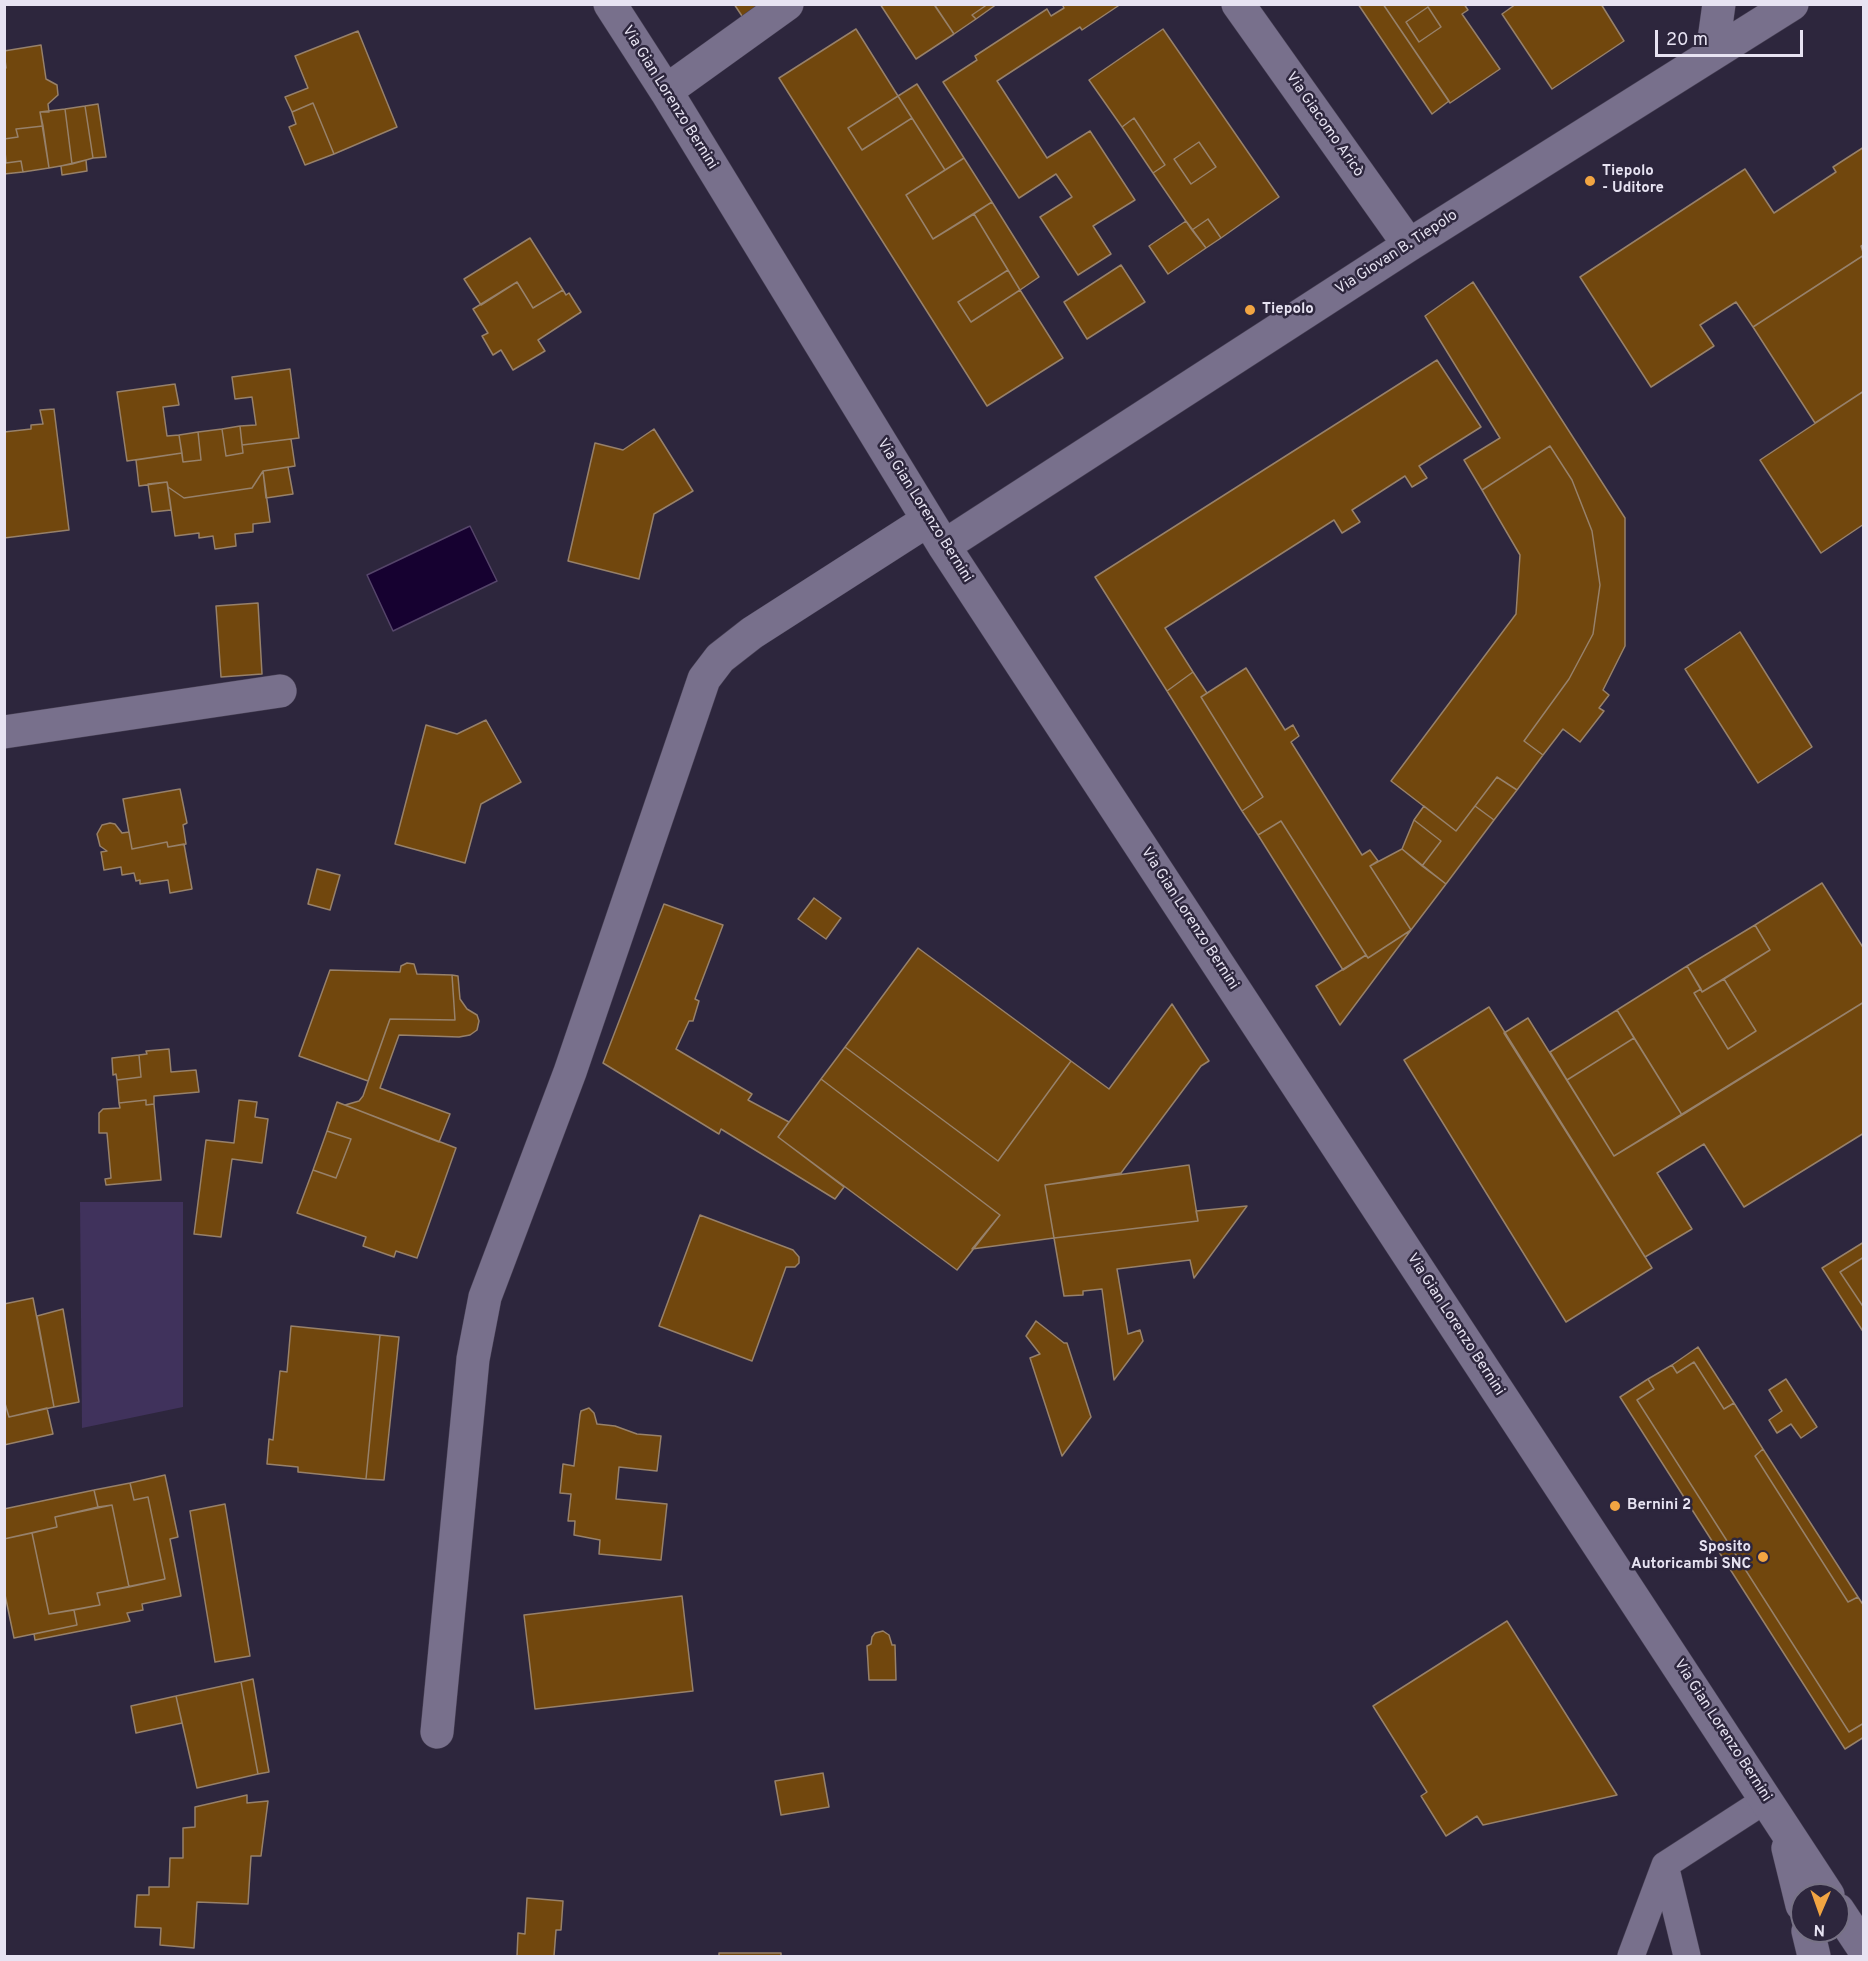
<!DOCTYPE html>
<meta charset="utf-8">
<style>
body{margin:0}
#map{position:relative;width:1868px;height:1961px;overflow:hidden;background:#2d263d;font-family:Overpass,sans-serif}
canvas{display:block}
.frame{position:absolute;inset:0;border:6px solid #e7e3f2;pointer-events:none}
.north{position:absolute;left:1790px;top:1883px;width:60px;height:60px;box-sizing:border-box;background:#2d263d;border:2px solid #777285;border-radius:50%;rotate:182deg;font-size:16px;font-weight:700;line-height:24px;text-align:center;color:#e7e3f2}
.north::after{content:'';display:block;margin:auto;width:21px;height:27px;background:#f2a542;clip-path:polygon(50% 0,100% 100%,50% 72%,0 100%)}
.scale{position:absolute;left:1655px;top:30px;width:148px;height:27px;box-sizing:border-box;border:3px solid #e7e3f2;border-top:0;padding-left:8px;font-size:18px;line-height:21px;white-space:nowrap;color:#e7e3f2;-webkit-text-stroke:4px #2d263d;paint-order:stroke}
</style>
<div id="map">
<canvas width="1868" height="1961"></canvas>
<div class="frame"></div>
<div class="north">N</div>
<div class="scale">20 m</div>
</div>
<script>
const ctx = document.querySelector('canvas').getContext('2d');
ctx.lineJoin = 'round';
function fillPath(path, color) { ctx.fillStyle = color; ctx.fill(path, 'evenodd'); }
const poly = rows => new Path2D(rows.map(r => 'M' + r).join(''));
function strokePath(path, color, width, dash) { ctx.strokeStyle = color; ctx.lineWidth = width; ctx.lineCap = dash ? 'butt' : 'round'; ctx.setLineDash(dash || []); ctx.stroke(path); }
function label(font, color, halo, rows, align = 'center') {
  ctx.font = font + ' Overpass,sans-serif'; ctx.lineWidth = 5; ctx.setLineDash([]); ctx.textBaseline = 'middle'; ctx.strokeStyle = halo; ctx.fillStyle = color; for (const [text, x, y, turn = 0] of rows) {
    ctx.save(); ctx.translate(x, y); ctx.rotate((+turn || 0) * Math.PI / 180); ctx.textAlign = isNaN(turn) ? turn : align; if (halo) ctx.strokeText(text, 0, 0); ctx.fillText(text, 0, 0); ctx.restore();
  }
}
fillPath(poly([
 [80,1202,183,1202,183,1407,82,1428]
]), '#40325c');
const water = poly([
 [470,526,497,581,393,631,367,575,470,526]
]);
fillPath(water, '#160130');
strokePath(water, '#55456a', 1.5);
const building = poly([
 [734,4,765,4,744,19,734,4],
 [880,4,934,4,954,34,916,59,880,4],
 [937,4,950,5,988,4,972,15,976,19,954,34,935,6,937,4],
 [988,4,997,4,976,19,972,15,988,4],
 [1062,4,1121,4,1082,30,1080,27,997,81,1047,158,1090,131,1135,200,1093,226,1111,254,1078,275,1040,217,1072,197,1056,174,1019,198,943,82,977,60,975,56,1047,9,1051,16,1064,8,1062,4],
 [1358,4,1383,4,1449,101,1432,114,1358,4],
 [1383,4,1464,4,1468,10,1462,14,1500,69,1450,103,1383,4],
 [1428,7,1441,27,1419,42,1406,22,1428,7],
 [1516,4,1601,4,1624,41,1552,89,1502,14,1516,4],
 [1428,7,1441,27,1419,42,1406,22,1428,7],
 [856,29,898,96,848,128,862,150,912,118,945,170,906,195,933,239,974,214,1008,270,958,302,971,322,1020,290,1063,358,987,406,779,78,856,29],
 [1163,29,1279,197,1221,238,1208,219,1192,230,1153,173,1165,165,1134,118,1122,127,1089,80,1163,29],
 [1199,142,1216,167,1191,184,1174,159,1199,142],
 [358,31,397,127,334,154,313,103,292,112,285,97,308,88,295,56,358,31],
 [41,45,46,79,57,85,58,95,48,104,49,112,40,112,43,126,16,129,18,137,4,139,4,68,6,68,4,51,41,45],
 [917,84,964,158,945,170,898,96,917,84],
 [898,96,912,118,862,150,848,128,898,96],
 [313,103,334,154,305,165,289,127,296,124,292,112,313,103],
 [98,104,106,157,93,158,85,106,98,104],
 [85,106,93,158,72,164,65,109,85,106],
 [65,109,72,164,49,168,40,112,65,109],
 [1134,118,1165,165,1153,173,1122,127,1134,118],
 [43,126,49,168,23,172,21,161,6,163,4,139,18,137,16,129,43,126],
 [1199,142,1216,167,1191,184,1174,159,1199,142],
 [1864,147,1864,244,1861,246,1864,255,1753,327,1736,302,1700,325,1714,346,1651,387,1580,277,1745,169,1774,213,1836,172,1833,167,1864,147],
 [4,150,6,163,21,161,23,172,4,174,4,150],
 [964,158,992,202,933,239,906,195,964,158],
 [86,160,87,171,62,175,61,166,86,160],
 [992,202,1039,277,1020,290,974,214,992,202],
 [1208,219,1221,238,1206,248,1192,230,1208,219],
 [1186,221,1206,248,1168,274,1149,246,1186,221],
 [530,238,563,290,533,308,517,282,481,305,464,279,530,238],
 [1864,255,1864,391,1815,423,1753,327,1864,255],
 [1121,265,1145,302,1087,339,1064,302,1121,265],
 [1008,270,1020,290,971,322,958,302,1008,270],
 [517,282,533,308,563,290,566,295,569,293,581,312,538,340,545,351,513,370,501,350,493,355,482,336,488,333,473,309,517,282],
 [1473,282,1625,518,1625,646,1603,690,1609,695,1599,708,1604,711,1580,742,1563,729,1543,755,1524,741,1569,679,1593,634,1600,585,1592,531,1572,480,1550,446,1482,490,1464,460,1500,438,1425,316,1473,282],
 [1437,360,1481,427,1419,466,1427,478,1412,487,1405,476,1352,510,1360,522,1342,533,1334,520,1165,628,1193,672,1167,691,1095,577,1437,360],
 [290,369,299,438,242,445,240,426,256,425,252,397,235,399,232,377,290,369],
 [175,384,179,405,163,407,167,436,179,435,182,453,127,461,117,392,175,384],
 [1864,391,1864,524,1821,553,1760,460,1864,391],
 [54,409,69,530,4,538,4,432,31,429,31,425,43,424,40,410,54,409],
 [240,426,243,453,226,456,222,429,240,426],
 [222,429,226,456,243,453,242,445,291,439,295,466,263,471,252,488,184,498,168,487,167,482,139,486,136,460,182,453,183,462,201,460,198,432,222,429],
 [654,429,693,491,654,514,639,579,568,561,595,443,623,450,654,429],
 [198,432,201,460,183,462,179,435,198,432],
 [1550,446,1572,480,1592,531,1600,585,1593,634,1569,679,1524,741,1543,755,1517,790,1497,777,1456,831,1391,781,1516,614,1520,555,1482,490,1550,446],
 [288,467,293,494,266,498,263,471,288,467],
 [263,471,270,522,253,524,253,532,235,534,236,546,215,549,213,536,199,538,199,533,175,536,168,487,184,498,252,488,263,471],
 [167,482,171,510,152,512,148,484,167,482],
 [258,603,262,674,221,677,216,606,258,603],
 [1740,632,1812,747,1758,783,1685,669,1740,632],
 [1246,668,1285,730,1293,725,1299,736,1291,742,1362,855,1370,850,1378,861,1370,866,1411,930,1368,958,1281,821,1258,835,1242,811,1263,797,1201,697,1246,668],
 [1193,672,1207,693,1201,697,1263,797,1242,811,1167,691,1193,672],
 [486,720,521,782,481,804,465,863,395,844,426,725,457,734,486,720],
 [1497,777,1517,790,1494,820,1475,806,1497,777],
 [180,789,187,823,183,825,186,844,168,847,167,842,132,849,123,799,180,789],
 [1424,806,1456,831,1475,806,1494,820,1446,884,1422,866,1441,841,1414,820,1424,806],
 [1414,820,1441,841,1422,866,1402,849,1414,820],
 [1281,821,1366,955,1343,970,1258,835,1281,821],
 [110,823,115,824,122,833,129,832,132,849,167,842,168,847,184,844,192,889,170,893,168,880,140,884,140,880,136,881,134,873,122,875,121,867,104,870,101,852,107,851,100,846,97,834,102,825,110,823],
 [1402,849,1446,884,1411,930,1370,866,1402,849],
 [317,869,340,875,330,910,308,904,317,869],
 [1822,883,1864,949,1864,1002,1682,1115,1617,1010,1687,966,1701,989,1694,993,1728,1049,1756,1031,1724,979,1770,950,1755,925,1822,883],
 [814,898,841,918,826,939,798,919,814,898],
 [664,904,723,925,695,999,699,1001,693,1021,689,1021,676,1049,752,1094,748,1100,789,1122,778,1137,844,1187,835,1199,721,1129,719,1134,603,1063,664,904],
 [1755,925,1770,950,1702,992,1687,966,1755,925],
 [1411,930,1340,1025,1316,986,1366,955,1368,958,1411,930],
 [918,948,1071,1061,998,1161,845,1047,918,948],
 [407,963,414,964,417,974,452,975,455,1020,390,1019,368,1081,299,1056,330,970,400,972,401,966,407,963],
 [452,975,458,976,460,999,467,1009,477,1015,479,1021,477,1030,470,1035,459,1037,399,1035,380,1088,450,1114,439,1142,345,1105,359,1101,363,1096,390,1019,455,1020,452,975],
 [1724,979,1756,1031,1728,1049,1694,993,1701,989,1702,992,1724,979],
 [1864,1002,1864,1133,1744,1207,1704,1144,1657,1173,1692,1229,1645,1257,1504,1033,1528,1018,1614,1156,1864,1002],
 [1172,1004,1209,1061,1201,1066,1121,1173,1045,1185,1054,1238,972,1249,1000,1215,821,1079,845,1047,998,1161,1071,1061,1109,1089,1172,1004],
 [1489,1007,1652,1268,1566,1322,1404,1060,1489,1007],
 [1617,1010,1634,1038,1567,1080,1550,1052,1617,1010],
 [1634,1038,1682,1115,1614,1156,1567,1080,1634,1038],
 [169,1049,171,1072,196,1070,199,1092,154,1096,154,1104,146,1105,146,1100,119,1103,117,1080,141,1077,139,1055,147,1054,146,1051,169,1049],
 [139,1055,141,1077,117,1080,116,1074,113,1075,112,1058,139,1055],
 [821,1079,1000,1215,957,1270,778,1137,821,1079],
 [146,1100,146,1105,154,1104,161,1180,106,1185,105,1179,111,1178,107,1133,99,1133,99,1113,103,1109,120,1108,119,1103,146,1100],
 [239,1100,257,1102,255,1117,268,1119,262,1163,232,1159,221,1237,194,1234,206,1140,234,1143,239,1100],
 [337,1102,456,1148,417,1258,396,1251,394,1257,363,1246,366,1237,297,1213,313,1170,336,1178,351,1139,327,1131,337,1102],
 [327,1131,351,1139,336,1178,313,1170,327,1131],
 [1189,1165,1198,1221,1054,1238,1045,1185,1189,1165],
 [1247,1206,1194,1278,1190,1260,1117,1269,1128,1334,1140,1330,1143,1341,1114,1380,1102,1289,1083,1291,1083,1295,1064,1296,1054,1238,1198,1221,1196,1211,1247,1206],
 [700,1215,793,1250,799,1257,799,1263,795,1267,786,1267,752,1361,659,1326,700,1215],
 [1864,1242,1864,1257,1840,1272,1864,1308,1864,1333,1822,1268,1864,1242],
 [1864,1257,1864,1308,1840,1272,1864,1257],
 [33,1298,54,1407,9,1417,4,1400,4,1304,33,1298],
 [63,1309,79,1402,54,1407,37,1316,63,1309],
 [1036,1321,1064,1343,1067,1343,1091,1417,1062,1456,1030,1358,1040,1354,1026,1336,1036,1321],
 [291,1326,380,1335,366,1479,298,1472,298,1467,267,1464,269,1439,273,1440,280,1371,287,1372,291,1326],
 [380,1335,399,1337,384,1480,366,1479,380,1335],
 [1698,1347,1734,1403,1724,1409,1694,1362,1677,1373,1672,1365,1698,1347],
 [1694,1362,1724,1409,1734,1403,1763,1449,1755,1456,1848,1602,1858,1597,1864,1606,1864,1723,1849,1732,1637,1400,1654,1389,1648,1379,1672,1365,1677,1373,1694,1362],
 [1648,1379,1654,1389,1637,1400,1849,1732,1864,1723,1864,1737,1845,1749,1620,1397,1648,1379],
 [1786,1379,1817,1427,1801,1438,1791,1424,1777,1433,1769,1420,1782,1411,1769,1390,1786,1379],
 [4,1400,9,1417,47,1408,53,1434,4,1445,4,1400],
 [589,1408,594,1413,597,1424,615,1426,637,1434,661,1436,657,1471,619,1467,616,1499,667,1504,661,1560,599,1554,600,1540,574,1535,575,1521,568,1521,571,1494,560,1493,563,1464,574,1466,580,1415,581,1411,589,1408],
 [1763,1449,1858,1597,1848,1602,1755,1456,1763,1449],
 [165,1475,178,1537,170,1539,181,1596,142,1604,143,1610,127,1613,130,1621,126,1622,35,1640,34,1634,77,1625,74,1610,100,1605,97,1593,165,1579,148,1497,134,1500,130,1483,165,1475],
 [130,1483,134,1500,148,1497,165,1579,129,1587,112,1505,98,1507,94,1490,130,1483],
 [94,1490,98,1507,55,1517,57,1527,4,1539,4,1509,94,1490],
 [225,1504,250,1656,215,1662,190,1511,225,1504],
 [112,1505,129,1587,97,1593,100,1605,49,1614,32,1533,57,1527,55,1517,112,1505],
 [32,1533,49,1614,74,1610,77,1625,14,1638,4,1590,4,1539,32,1533],
 [682,1596,693,1691,535,1709,524,1615,682,1596],
 [1507,1621,1617,1795,1483,1825,1477,1816,1446,1836,1421,1796,1427,1792,1373,1706,1507,1621],
 [883,1631,889,1635,892,1645,895,1645,896,1680,869,1680,867,1646,871,1644,872,1637,875,1633,883,1631],
 [253,1679,269,1772,258,1774,241,1682,253,1679],
 [241,1682,258,1774,197,1788,176,1696,241,1682],
 [176,1696,182,1723,136,1733,131,1706,176,1696],
 [823,1773,829,1807,781,1815,775,1781,823,1773],
 [247,1795,247,1803,268,1801,261,1856,251,1856,248,1904,197,1902,194,1948,160,1945,161,1928,135,1927,137,1895,149,1895,149,1887,169,1887,170,1858,183,1858,183,1828,195,1827,195,1807,247,1795],
 [527,1898,563,1901,561,1930,556,1930,554,1956,517,1956,518,1933,525,1934,527,1898],
 [719,1953,781,1953,781,1956,719,1956,719,1953]
]);
fillPath(building, '#71470d');
strokePath(building, '#97816a', 1.5);
const service = poly([
 [1631,1956,1665,1865],
 [1687,1956,1665,1865,1767,1799]
]);
const minor = poly([
 [610,4,666,91,944,546,1828,1895],
 [1238,4,1409,245],
 [1712,54,1719,4],
 [666,91,787,4],
 [944,546,1409,245,1792,4],
 [4,732,280,691],
 [437,1732,473,1359,485,1297,570,1072,704,679,720,658,752,633,928,520],
 [1788,1848,1802,1905],
 [1838,1910,1864,1949],
 [1808,1931,1814,1956]
]);
strokePath(service, '#484155', 28);
strokePath(minor, '#484155', 34);
strokePath(service, '#78708c', 27);
strokePath(minor, '#78708c', 33);
for (const [x, y, r, color] of [
 [1590,181,6,"#f2a542"],
 [1250,310,6,"#f2a542"],
 [1615,1506,6,"#f2a542"],
 [1763,1557,6,"#f2a542"]
]) { const dot = new Path2D(); dot.arc(x, y, r, 0, 2 * Math.PI); ctx.fillStyle = color; ctx.fill(dot); strokePath(dot, '#2d263d', 2); }
label('15px', '#e7e3f2', '#2d263d', [
 ["Via Gian Lorenzo Bernini",669,98,58],
 ["Via Giacomo Aricò",1324,125,55],
 ["Via Giovan B. Tiepolo",1397,253,-33],
 ["Via Gian Lorenzo Bernini",924,511,58],
 ["Via Gian Lorenzo Bernini",1189,919,57],
 ["Via Gian Lorenzo Bernini",1455,1325,57],
 ["Via Gian Lorenzo Bernini",1722,1731,57]
]);
label('bold 15px', '#e7e3f2', '#2d263d', [
 ["Tiepolo",1602,172],
 ["- Uditore",1602,189],
 ["Tiepolo",1262,310],
 ["Bernini 2",1627,1506],
 ["Sposito",1751,1548,"right"],
 ["Autoricambi SNC",1751,1565,"right"]
], 'left');
</script>
